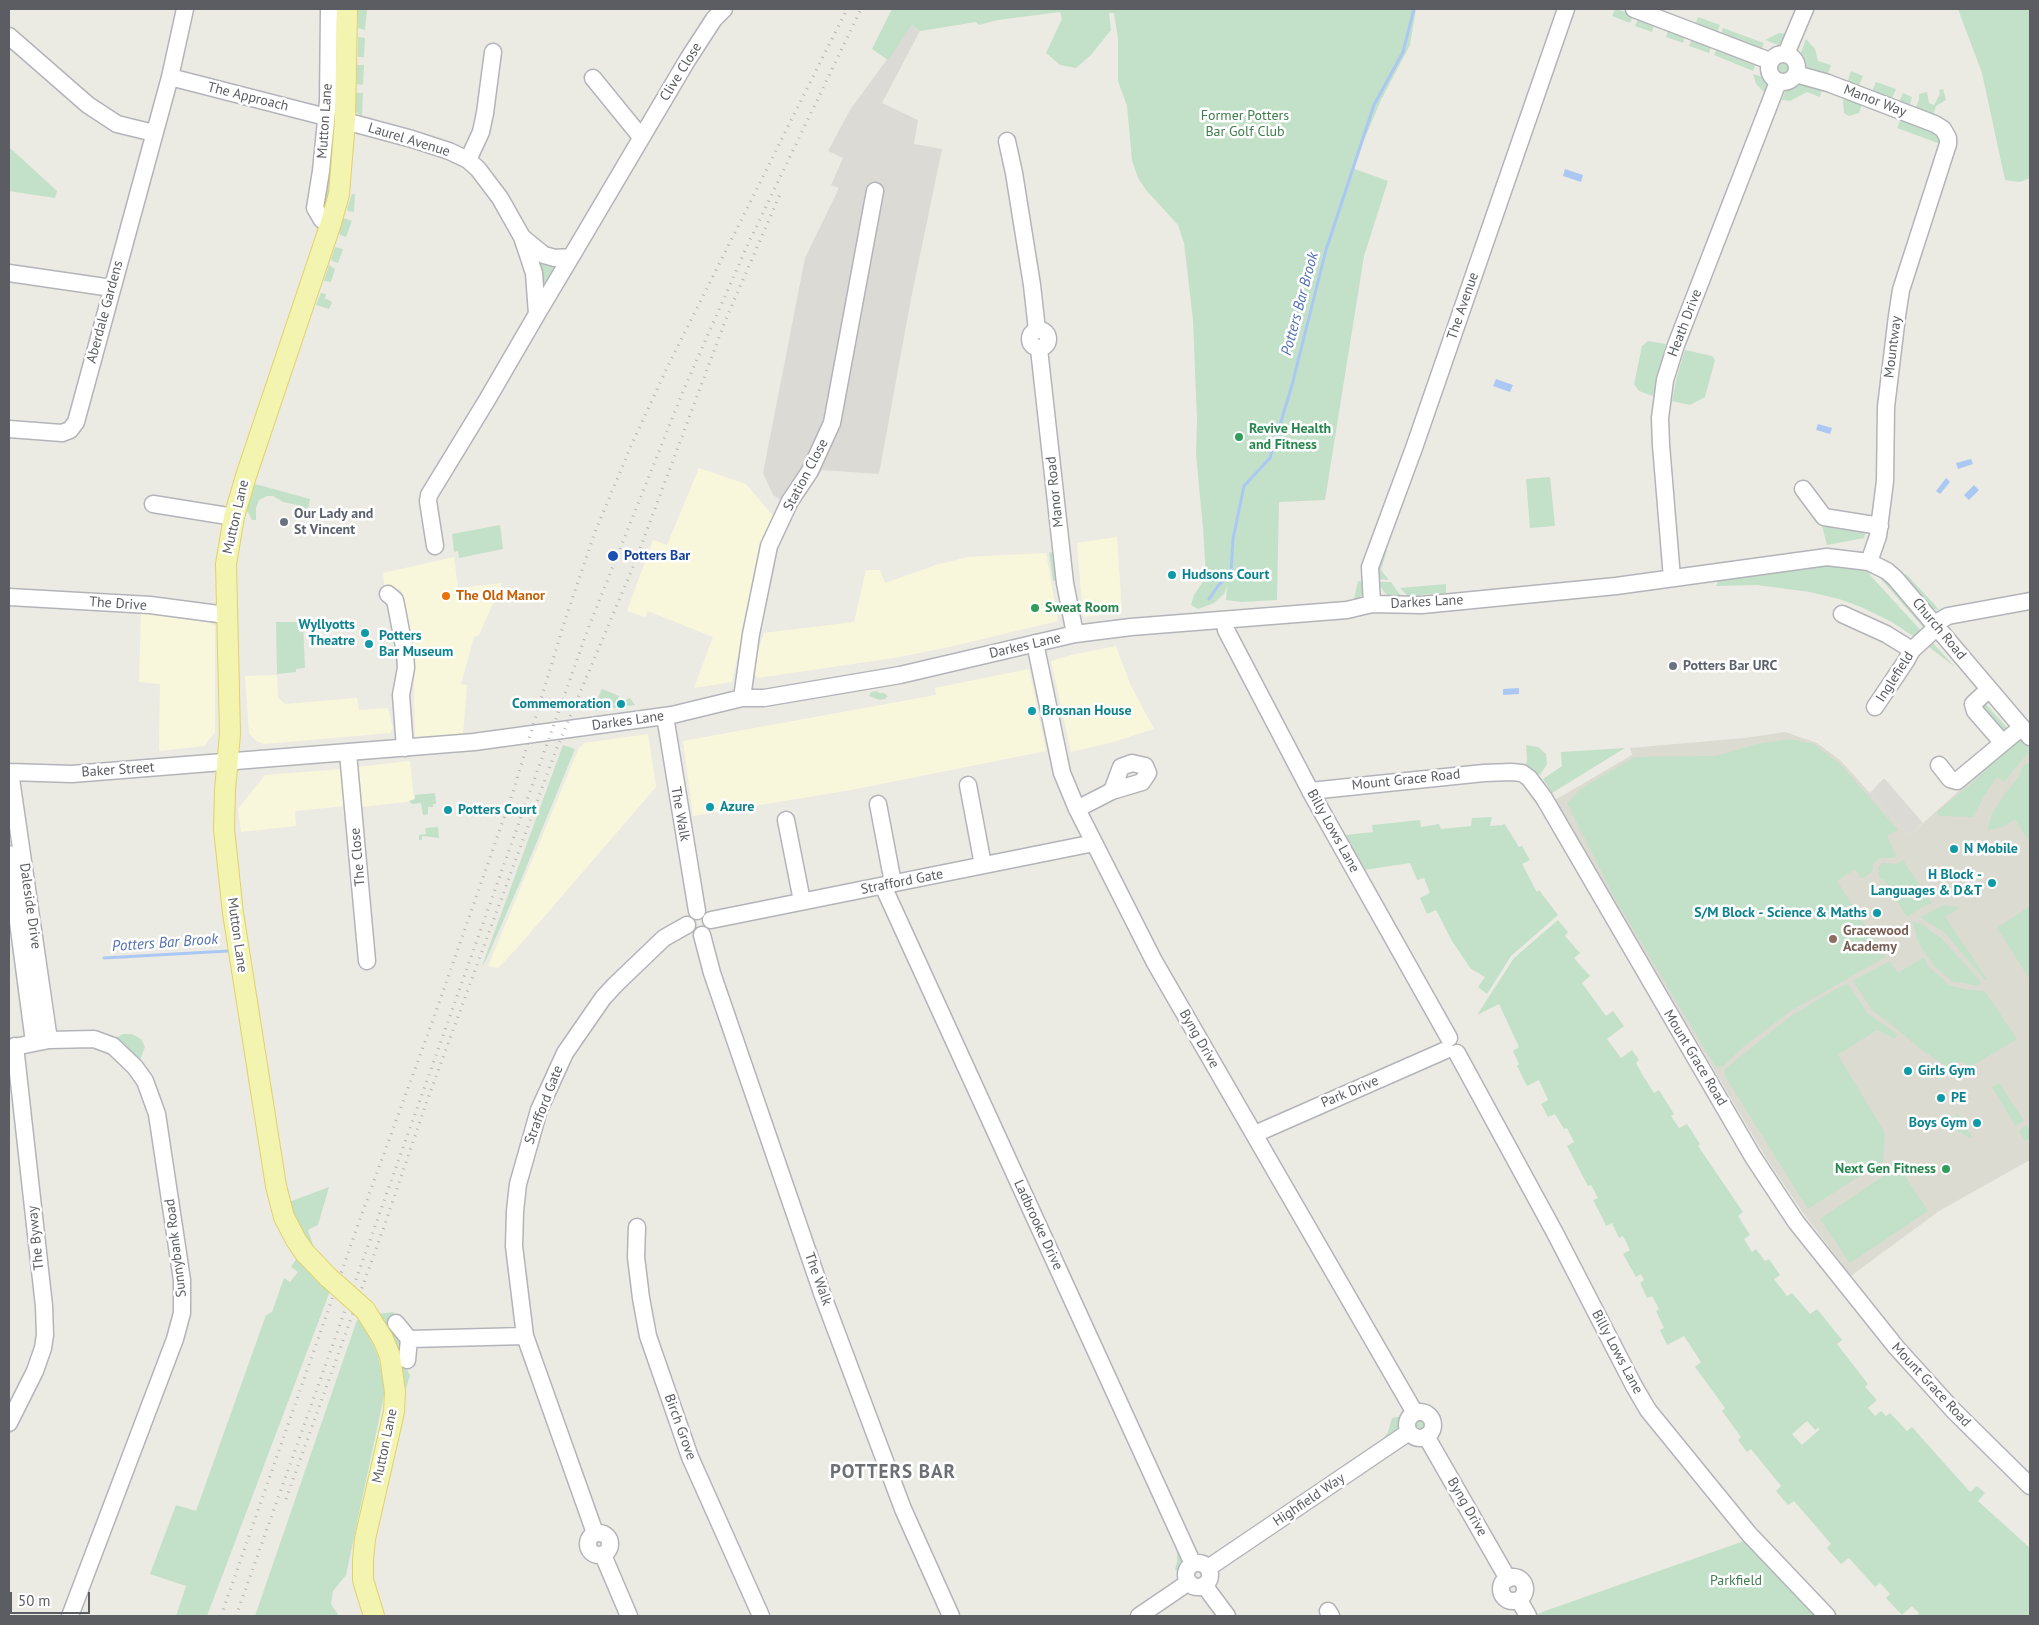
<!DOCTYPE html>
<style>
body{margin:0}
#map{position:relative;width:2039px;height:1625px;overflow:hidden;background:#ecebe3;font-family:"PT Sans",sans-serif}
canvas{display:block}
.frame{position:absolute;inset:0;border:10px solid #5b5d62;pointer-events:none}
.scale{position:absolute;left:10px;top:1592px;width:80px;height:22px;box-sizing:border-box;border:2px solid #5b5d62;border-top:0;padding-left:6px;font-size:15px;line-height:18px;white-space:nowrap;color:#5b5d62;-webkit-text-stroke:4px #fff;paint-order:stroke}
</style>
<div id="map">
<canvas width="2039" height="1625"></canvas>
<div class="frame"></div>
<div class="scale">50 m</div>
</div>
<script>
const ctx = document.querySelector('canvas').getContext('2d');
ctx.lineJoin = 'round';
function fillPath(path, color) { ctx.fillStyle = color; ctx.fill(path, 'evenodd'); }
const poly = rows => new Path2D(rows.map(r => 'M' + r).join(''));
function strokePath(path, color, width, dash) { ctx.strokeStyle = color; ctx.lineWidth = width; ctx.lineCap = dash ? 'butt' : 'round'; ctx.setLineDash(dash || []); ctx.stroke(path); }
function label(font, color, halo, rows, align = 'center') {
  ctx.font = font + ' "PT Sans",sans-serif'; ctx.lineWidth = 5; ctx.setLineDash([]); ctx.textBaseline = 'middle'; ctx.strokeStyle = halo; ctx.fillStyle = color; for (const [text, x, y, turn = 0] of rows) {
    ctx.save(); ctx.translate(x, y); ctx.rotate((+turn || 0) * Math.PI / 180); ctx.textAlign = isNaN(turn) ? turn : align; if (halo) ctx.strokeText(text, 0, 0); ctx.fillText(text, 0, 0); ctx.restore();
  }
}
fillPath(poly([
 [699,468,746,484,773,516,753,583,732,682,694,688,713,637,648,611,645,617,627,611,653,540,667,545],
 [1117,537,1122,613,1083,617,1077,543],
 [1046,553,1058,621,949,647,900,657,758,678,754,674,758,651,764,633,854,622,866,570,880,570,885,583,939,564,968,557],
 [454,557,458,588,502,583,479,635,474,637,461,684,467,685,463,734,415,739,413,644,403,595,400,589,385,589,383,573],
 [141,613,211,623,215,626,215,732,204,746,159,751,160,684,139,682],
 [1116,646,1130,684,1154,729,1113,742,1071,752,1051,661,1071,655],
 [1029,669,1046,751,851,790,693,816,683,741,936,695,935,688],
 [277,675,278,698,285,704,357,698,359,710,388,708,393,728,390,733,264,744,256,741,249,733,245,676],
 [648,734,656,787,518,947,498,968,488,966,579,748,584,743],
 [410,761,414,801,361,807,357,767],
 [343,769,346,806,295,811,296,826,241,832,238,809,265,775]
]), '#f9f7db');
fillPath(poly([
 [912,25,920,31,882,103,918,120,914,144,942,149,911,299,879,474,822,470,796,510,773,495,763,473,805,258,839,188,831,185,843,158,828,151,850,110],
 [1884,778,1923,823,1909,836,1870,793]
]), '#dbdad5');
fillPath(poly([
 [1785,732,1817,743,1840,760,1909,836,2017,738,2030,753,2030,1160,1939,1211,1851,1276,1806,1217,1766,1158,1555,800,1632,755,1630,748,1744,738]
]), '#dcdbd2');
fillPath(poly([
 [358,9,367,10,365,30,358,28],
 [892,9,1416,9,1410,45,1381,100,1352,168,1388,181,1364,256,1325,500,1279,502,1277,600,1241,602,1226,600,1227,586,1224,594,1214,603,1198,609,1191,605,1194,595,1206,577,1203,528,1196,454,1197,421,1193,320,1184,243,1178,225,1146,190,1138,178,1132,160,1127,106,1118,81,1118,38,1114,13,1109,13,1111,30,1091,55,1076,68,1060,65,1046,53,1062,19,1060,12,998,20,979,25,976,22,920,31,912,25,888,60,872,49],
 [1615,9,1632,14,1633,16,1630,23,1612,16],
 [1958,9,2030,9,2030,178,2020,182,2005,180,1982,73],
 [1639,16,1655,22,1652,32,1635,26],
 [1698,17,1720,25,1716,36,1694,28],
 [1669,28,1686,34,1683,43,1666,37],
 [1723,28,1764,43,1760,53,1720,38],
 [1779,33,1788,34,1781,46,1765,40],
 [358,37,365,38,364,57,358,57],
 [1692,37,1711,47,1709,53,1689,46],
 [1806,39,1815,49,1818,61,1831,65,1827,76,1805,69,1800,55],
 [1718,47,1757,61,1753,71,1714,55],
 '1776 67a9 9 0 1 1 18 0a9 9 0 1 1-18 0Z',
 [357,65,364,65,363,85,357,84],
 [1851,71,1863,76,1857,90,1846,86],
 [1753,74,1765,78,1768,82,1765,93,1756,84],
 [1799,80,1823,86,1820,97,1807,92,1790,101,1782,100,1787,86],
 [1876,82,1896,89,1891,101,1871,94],
 [1943,89,1946,100,1936,106,1932,118,1915,110,1919,99,1919,94,1927,92,1929,103,1934,105,1940,94,1939,90],
 [356,93,363,93,362,116,356,112],
 [1903,93,1912,97,1909,108,1898,104],
 [1845,95,1863,101,1859,113,1849,116,1844,113,1843,102],
 [1902,116,1938,130,1943,145,1897,128],
 [330,140,336,141,329,197,325,214,321,212],
 [9,147,57,191,55,198,9,191],
 [352,194,355,194,354,212,348,211,347,209],
 [343,218,352,221,346,237,340,235,339,232],
 [335,247,343,249,338,263,332,261,331,259],
 [532,252,560,261,545,294],
 [329,265,335,269,331,282,324,281],
 [321,293,326,294,325,298,332,302,329,309,316,305],
 [1648,341,1666,344,1653,396,1639,391,1634,384,1642,346],
 [1685,350,1712,356,1715,360,1705,397,1690,405,1672,401,1677,376],
 [1550,477,1555,526,1530,528,1526,479],
 [255,484,310,499,307,515,299,514,297,505,283,502,273,496,267,496,259,500,256,508,256,520,252,520,247,510],
 [1824,523,1867,527,1864,538,1827,545,1822,526],
 [500,525,503,549,459,558,458,551,454,552,452,534],
 [1384,548,1387,550,1381,570,1389,580,1377,579,1378,565],
 [1049,552,1054,553,1058,580,1053,581],
 [1807,563,1868,569,1870,575,1926,636,1919,640,1890,621,1861,607,1839,599,1810,592,1757,585,1716,586,1719,579],
 [1874,571,1894,586,1928,625,1928,633],
 [1906,574,1935,605,1939,610,1930,608,1902,577],
 [1358,581,1363,582,1362,595,1359,599,1353,603],
 [1378,582,1391,582,1403,599,1389,596,1384,592],
 [1446,584,1446,593,1408,596,1400,588],
 [276,622,303,622,305,668,296,669,296,672,277,674],
 [1930,640,1955,667,1925,644],
 [602,689,619,696,617,701,620,702,630,698,635,705,592,711],
 [876,691,880,693,884,693,888,696,885,699,880,700,869,696,871,692],
 [1984,702,2011,732,2001,735,1980,703],
 [2019,734,2030,748,2030,750,2004,782,1997,777,1985,794,1973,817,1940,816,1937,812,1972,783],
 [1789,739,1814,744,1841,765,1898,830,1887,836,1896,856,1894,858,1880,858,1873,863,1873,871,1862,879,1855,869,1837,881,1885,957,1789,1012,1743,1047,1722,1067,1715,1066,1613,895,1567,803,1582,788,1635,757,1716,756,1757,744],
 [563,745,575,749,521,880,486,960,482,966],
 [1526,745,1538,747,1546,754,1547,764,1540,775,1526,765,1527,759],
 [1625,748,1552,793,1543,779,1562,766,1561,752],
 [2030,762,2030,843,2015,819,2003,827,1987,830,1992,814,2004,795,2018,778,2023,766],
 [435,793,436,804,433,804,433,807,428,807,428,814,423,815,421,803,412,804,409,801,415,799,415,795],
 [1492,817,1490,826,1503,825,1504,823,1519,847,1522,846,1530,860,1522,864,1537,892,1539,890,1558,915,1511,956,1487,994,1478,987,1485,977,1471,969,1452,941,1436,910,1427,914,1420,898,1430,893,1424,878,1417,880,1410,863,1364,870,1345,835,1373,832,1372,825,1392,823,1420,820,1421,827,1439,824,1441,829,1471,826,1472,818],
 [438,827,439,838,422,836,422,840,419,840,419,835,426,834,425,828],
 [1903,860,1932,904,1925,905,1907,917,1884,880,1879,878,1878,867,1883,863,1897,864],
 [1944,905,1960,907,1945,917,1987,979,1985,980,1945,933,1920,917],
 [2030,906,2030,978,2029,978,1997,928],
 [1558,920,1568,932,1565,936,1580,953,1574,958,1590,976,1582,983,1606,1016,1613,1011,1624,1026,1607,1039,1621,1058,1632,1050,1639,1060,1636,1063,1642,1074,1654,1093,1659,1090,1674,1114,1671,1116,1679,1128,1687,1124,1700,1144,1698,1146,1743,1212,1738,1216,1750,1235,1744,1239,1752,1252,1756,1249,1765,1261,1769,1259,1780,1275,1774,1279,1787,1296,1792,1293,1810,1314,1817,1309,1842,1340,1837,1344,1868,1384,1865,1387,1877,1400,1868,1408,1875,1416,1881,1411,1886,1416,1890,1413,1907,1431,1912,1427,1970,1492,1977,1486,1985,1493,1978,1501,2030,1548,2030,1616,1917,1616,1919,1613,1912,1606,1902,1615,1886,1598,1890,1594,1880,1583,1875,1587,1849,1558,1841,1564,1827,1548,1831,1544,1794,1501,1788,1505,1776,1491,1781,1486,1751,1449,1747,1452,1738,1440,1741,1437,1722,1411,1725,1408,1695,1367,1701,1362,1684,1336,1667,1345,1660,1330,1664,1328,1656,1311,1659,1309,1652,1296,1647,1298,1640,1283,1644,1280,1641,1274,1636,1277,1623,1254,1630,1250,1623,1236,1619,1238,1612,1223,1606,1226,1600,1213,1593,1200,1598,1198,1591,1185,1588,1186,1567,1146,1574,1142,1567,1128,1564,1129,1555,1114,1548,1117,1541,1104,1548,1100,1539,1080,1527,1086,1517,1066,1519,1064,1513,1051,1519,1047,1499,1004,1477,1015,1514,958],
 [1807,1421,1815,1430,1818,1428,1820,1429,1802,1445,1792,1434],
 [1912,921,1923,925,1942,939,1980,981,1979,986,1952,981,1934,966,1919,944],
 [1924,957,1928,966,1949,985,1969,990,1985,991,2017,1039,1970,1067,1963,1062,1952,1063,1949,1068,1919,1048,1896,1028,1872,1010,1853,981,1890,961,1898,973],
 [1848,984,1868,1014,1897,1034,1895,1039,1877,1030,1838,1055,1885,1133,1883,1161,1808,1209,1725,1076,1725,1069,1791,1016,1836,989],
 [123,1034,132,1034,141,1039,145,1047,140,1060,116,1038],
 [1999,1083,2024,1121,2017,1125,2015,1125,1992,1087],
 [1958,1114,1972,1137,1970,1138,1946,1125,1948,1121],
 [2026,1125,2030,1131,2030,1138,2025,1141,2019,1131],
 [1898,1166,1928,1211,1850,1263,1820,1219],
 [329,1187,318,1225,308,1230,313,1245,323,1260,302,1232,289,1202],
 [298,1256,330,1291,207,1616,176,1616,186,1586,150,1574,176,1505,196,1511,266,1315,272,1312,284,1278,290,1282,298,1272,291,1267],
 [393,1312,397,1317,396,1332,401,1347,402,1359,378,1314],
 [357,1320,362,1321,378,1356,385,1391,346,1575,333,1591,331,1604,339,1616,255,1616],
 [402,1362,410,1375,405,1392,401,1363],
 [1397,1417,1405,1417,1399,1430,1380,1443,1388,1432,1392,1418],
 '1414.5 1424a5.5 5.5 0 1 1 11 0a5.5 5.5 0 1 1-11 0Z',
 [1747,1540,1820,1616,1534,1616,1545,1611],
 [1177,1548,1185,1560,1183,1572,1175,1570,1177,1562]
]), '#c3e0c8');
fillPath(poly([
 [1565,169,1583,175,1581,182,1563,176],
 [1496,379,1513,385,1510,392,1493,386],
 [1818,424,1832,428,1830,434,1816,430],
 [1971,459,1973,464,1958,469,1956,463],
 [1946,478,1950,482,1940,494,1936,491],
 [1974,485,1979,490,1969,500,1964,495],
 [1519,688,1519,694,1503,695,1503,689]
]), '#abc8f4');
strokePath(poly([
 [1209,599,1218,586,1231,572,1233,539,1244,486,1270,458,1292,385,1326,250,1374,105,1403,52,1414,9],
 [104,958,228,951]
]), '#abc8f4', 3);
const minor = poly([
 [329,9,328,101,321,171,315,208,322,220,331,223],
 [1634,9,1770,61],
 [9,36,88,105,117,124,154,133],
 '1769 68a14 14 0 1 1 28 0a14 14 0 1 1-28 0Z',
 [1786,54,1805,9],
 [1796,74,1828,83,1935,124,1943,129,1948,138,1948,144,1901,290,1897,316,1886,407,1885,481,1878,536,1869,562],
 [170,77,326,117],
 [593,78,641,137],
 [345,121,412,139,449,151,468,160,478,169,500,198,522,237,534,273,537,314,487,400,429,495,428,501,435,546],
 [1007,141,1014,173,1032,285,1037,330],
 [468,160,481,132,485,113,493,52],
 [522,237,544,255,555,258,571,257,537,314],
 [571,257,688,59,714,19,724,9],
 [9,273,112,288],
 '1030 339a9 9 0 1 1 18 0a9 9 0 1 1-18 0Z',
 [1039,349,1065,583,1075,634],
 [9,429,62,433,70,430,76,422,170,77,185,9],
 [1803,489,1824,517,1880,526],
 [153,504,234,517],
 [1672,578,1661,445,1660,418,1665,380,1676,345,1778,82],
 [388,594,395,600,397,610,405,652,406,668,401,695,405,748],
 [9,597,150,605,226,615],
 [1372,604,1370,567,1414,448,1566,9],
 [1842,614,1886,634,1912,650],
 [1225,620,1226,630,1313,796,1449,1038],
 [1934,624,1948,616,2030,601],
 [1035,643,1062,773,1077,809,1154,961,1415,1413],
 [1989,689,1973,704,1975,711,2002,742],
 [742,698,751,634,769,546,790,501,810,471,832,423,875,191],
 [1875,707,1906,661,1912,650,1937,627],
 [665,716,697,911],
 [348,753,367,961],
 [1939,765,1950,779,1957,781,2022,727],
 [9,772,72,774,474,742,672,715,742,698,764,698,900,675,1075,634,1131,627,1347,610,1372,604,1422,605,1616,586,1827,557,1869,562,1887,571,1895,578,2030,737],
 [10,772,49,1040],
 [968,785,983,865],
 [1310,791,1484,773,1511,772,1522,773,1529,778,1544,798,1753,1157,1796,1222,1896,1347,1953,1410,2030,1486],
 [878,804,893,883],
 [1077,809,1112,791,1142,782,1148,773,1145,766,1132,763,1121,767,1112,791],
 [786,820,802,901],
 [9,854,34,1042],
 [883,886,1193,1564],
 [711,920,1094,843],
 [702,935,712,973,823,1296,903,1509,951,1616],
 [9,1048,49,1040,94,1039,113,1046,135,1067,145,1081,157,1114,182,1280,182,1313,175,1339,70,1616],
 [1457,1053,1555,1233,1634,1386,1648,1410,1749,1534,1827,1616],
 [1255,1134,1446,1050],
 [637,1227,636,1257,641,1298,648,1336,690,1457,761,1616],
 [396,1323,409,1339,525,1336],
 [407,1360,409,1339],
 '1407 1425a13 13 0 1 1 26 0a13 13 0 1 1-26 0Z',
 [9,1423,35,1371,43,1348,45,1335,44,1306,15,1046],
 [1426,1436,1508,1579],
 '588 1544a11 11 0 1 1 22 0a11 11 0 1 1-22 0Z',
 [595,1533,525,1336,514,1246,515,1211,518,1184,539,1110,565,1053,603,998,615,985,664,938,687,925],
 [603,1555,629,1616],
 '1186 1575a12 12 0 1 1 24 0a12 12 0 1 1-24 0Z',
 [1208,1568,1409,1432],
 '1501 1589a12 12 0 1 1 24 0a12 12 0 1 1-24 0Z',
 [1204,1585,1227,1616],
 [1519,1600,1528,1616],
 [1328,1611,1331,1616],
 [1139,1616,1189,1582]
]);
const major = poly([
 [328,1277,305,1253,296,1240,284,1217,276,1186,233,913,224,829,225,790,230,734,226,564,234,517,246,476,331,223,339,194,345,121,347,9],
 [365,1310,383,1339,390,1356,395,1392,394,1412,365,1539,363,1560,363,1580,374,1616]
]);
strokePath(minor, '#b3b4b9', 19);
strokePath(major, '#dfd269', 22);
strokePath(minor, '#fff', 16);
strokePath(major, '#f3f4b0', 20);
strokePath(poly([
 [286,1499,385,1224,427,1101,556,750,635,562,726,319,781,192],
 [221,1616,360,1219,433,1020,513,792,565,620,595,532,631,446,666,370,847,9],
 [236,1616,588,629,684,389,748,244,861,9]
]), '#b3b4b4', 3, [1, 6]);
const majorBridge = poly([
 [328,1277,365,1310]
]);
strokePath(majorBridge, '#dfd269', 22, []);
strokePath(majorBridge, '#f3f4b0', 20);
for (const [x, y, r, color] of [
 [1239,437,5,"#2e9e5b"],
 [284,522,5,"#6b7280"],
 [613,556,6,"#1a4fb4"],
 [1172,575,5,"#0f9aa8"],
 [446,596,5,"#e8710a"],
 [1035,608,5,"#2e9e5b"],
 [365,633,5,"#0f9aa8"],
 [369,644,5,"#0f9aa8"],
 [1673,666,5,"#6b7280"],
 [621,704,5,"#0f9aa8"],
 [1032,711,5,"#0f9aa8"],
 [710,807,5,"#0f9aa8"],
 [448,810,5,"#0f9aa8"],
 [1954,849,5,"#0f9aa8"],
 [1992,883,5,"#0f9aa8"],
 [1877,913,5,"#0f9aa8"],
 [1833,939,5,"#8d6e63"],
 [1908,1071,5,"#0f9aa8"],
 [1941,1098,5,"#0f9aa8"],
 [1977,1123,5,"#0f9aa8"],
 [1946,1169,5,"#2e9e5b"]
]) { const dot = new Path2D(); dot.arc(x, y, r, 0, 2 * Math.PI); ctx.fillStyle = color; ctx.fill(dot); strokePath(dot, '#fff', 2); }
label('14px', '#5b5d62', '#fff', [
 ["Clive Close",681,72,-58],
 ["The Approach",248,97,14],
 ["Manor Way",1875,101,21],
 ["Mutton Lane",325,121,-86],
 ["Laurel Avenue",409,140,17],
 ["The Avenue",1463,306,-71],
 ["Aberdale Gardens",105,312,-75],
 ["Heath Drive",1685,323,-69],
 ["Mountway",1893,347,-83],
 ["Station Close",806,475,-62],
 ["Manor Road",1055,492,-96],
 ["Mutton Lane",236,517,-77],
 ["Darkes Lane",1427,602,-3],
 ["The Drive",118,604,4],
 ["Church Road",1939,629,50],
 ["Darkes Lane",1025,646,-13],
 ["Inglefield",1895,677,-57],
 ["Darkes Lane",628,721,-8],
 ["Baker Street",118,770,-4],
 ["Mount Grace Road",1406,780,-6],
 ["The Walk",680,814,80],
 ["Billy Lows Lane",1333,831,61],
 ["The Close",358,857,-95],
 ["Strafford Gate",902,882,-11],
 ["Daleside Drive",30,906,82],
 ["Mutton Lane",237,935,82],
 ["Byng Drive",1199,1039,60],
 ["Mount Grace Road",1695,1058,59],
 ["Park Drive",1350,1092,-23],
 ["Strafford Gate",544,1105,-69],
 ["Ladbrooke Drive",1038,1225,65],
 ["The Byway",36,1238,-96],
 ["Sunnybank Road",176,1248,-97],
 ["The Walk",818,1279,70],
 ["Billy Lows Lane",1617,1352,62],
 ["Mount Grace Road",1931,1385,47],
 ["Birch Grove",680,1427,70],
 ["Mutton Lane",385,1446,-78],
 ["Highfield Way",1309,1500,-34],
 ["Byng Drive",1467,1507,60]
]);
label('14px', '#3f7d4d', '#fff', [
 ["Former Potters",1245,116],
 ["Bar Golf Club",1245,132],
 ["Parkfield",1736,1581]
]);
label('bold 14px', '#27864d', '#fff', [
 ["Revive Health",1249,429],
 ["and Fitness",1249,445],
 ["Sweat Room",1045,608],
 ["Next Gen Fitness",1936,1169,"right"]
], 'left');
label('bold 14px', '#5b616d', '#fff', [
 ["Our Lady and",294,514],
 ["St Vincent",294,530],
 ["Potters Bar URC",1683,666]
], 'left');
label('bold 14px', '#164399', '#fff', [
 ["Potters Bar",624,556]
], 'left');
label('bold 14px', '#0d838f', '#fff', [
 ["Hudsons Court",1182,575],
 ["Wyllyotts",355,625,"right"],
 ["Theatre",355,641,"right"],
 ["Potters",379,636],
 ["Bar Museum",379,652],
 ["Commemoration",611,704,"right"],
 ["Brosnan House",1042,711],
 ["Azure",720,807],
 ["Potters Court",458,810],
 ["N Mobile",1964,849],
 ["H Block -",1982,875,"right"],
 ["Languages & D&T",1982,891,"right"],
 ["S/M Block - Science & Maths",1867,913,"right"],
 ["Girls Gym",1918,1071],
 ["PE",1951,1098],
 ["Boys Gym",1967,1123,"right"]
], 'left');
label('bold 14px', '#c56008', '#fff', [
 ["The Old Manor",456,596]
], 'left');
label('bold 14px', '#785e54', '#fff', [
 ["Gracewood",1843,931],
 ["Academy",1843,947]
], 'left');
label('italic 15px', '#5270b3', '#fff', [
 ["Potters Bar Brook",1300,304,-75],
 ["Potters Bar Brook",165,943,-4]
]);
ctx.letterSpacing = '1px';
label('bold 19px', '#6c6f74', '#fff', [
 ["POTTERS BAR",893,1473]
]);
ctx.letterSpacing = '0px';
</script>
